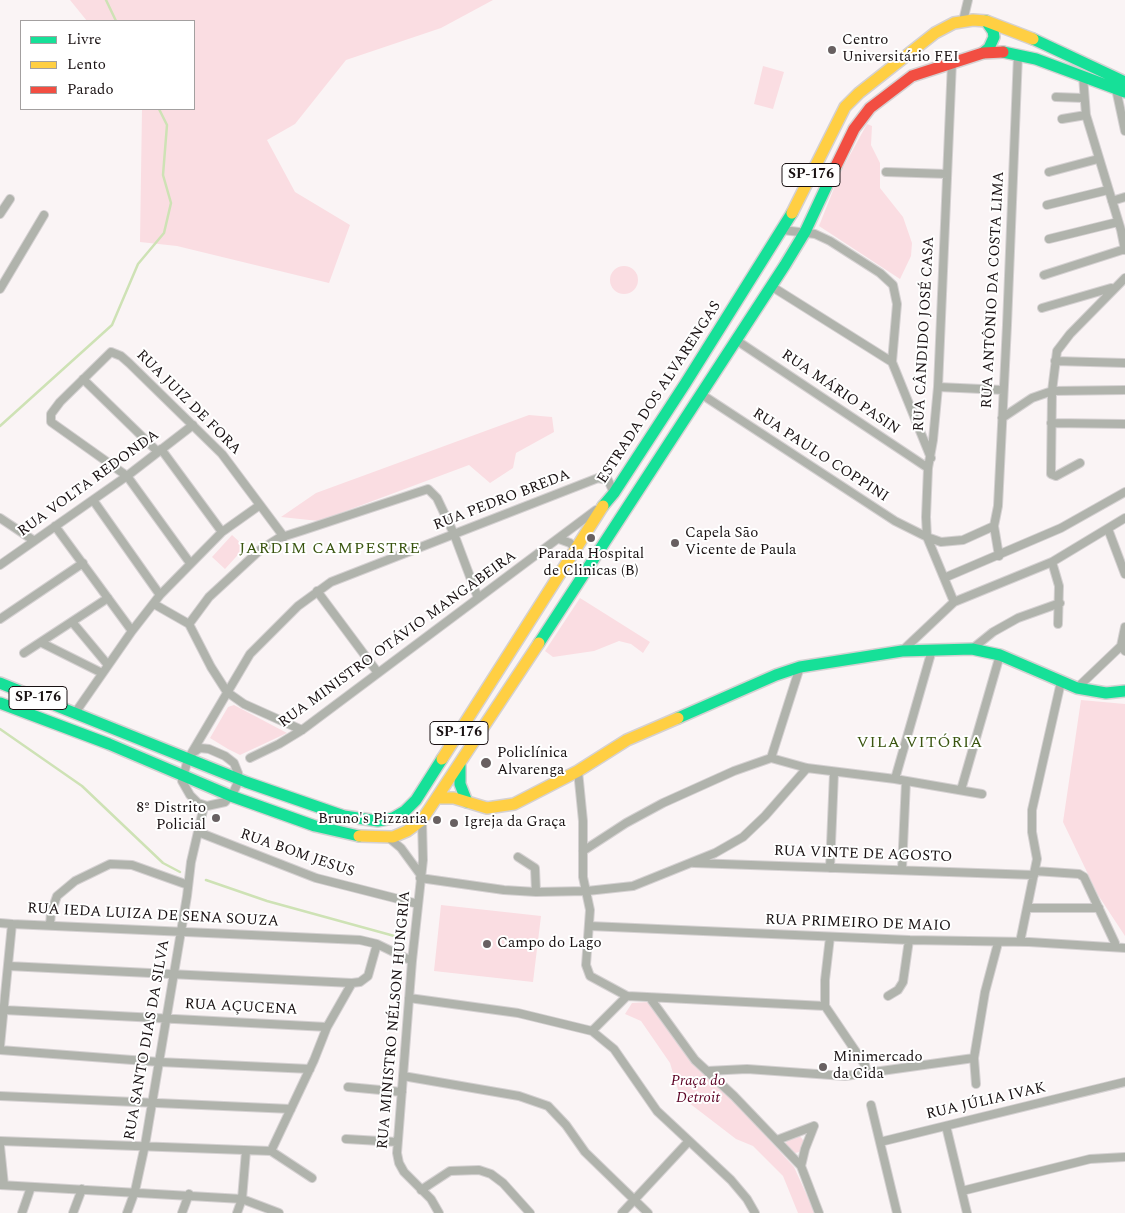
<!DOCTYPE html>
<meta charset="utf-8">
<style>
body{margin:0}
#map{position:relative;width:1125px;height:1213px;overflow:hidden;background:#faf4f5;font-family:Spectral,serif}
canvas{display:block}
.legend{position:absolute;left:20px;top:20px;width:175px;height:90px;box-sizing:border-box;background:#fff;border:1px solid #a3a0a0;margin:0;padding:6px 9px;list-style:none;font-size:15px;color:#191112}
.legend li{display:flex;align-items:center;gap:10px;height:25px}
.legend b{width:25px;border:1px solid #a3a0a0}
</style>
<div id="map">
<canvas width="1125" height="1213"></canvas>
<ul class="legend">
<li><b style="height:6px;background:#16e098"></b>Livre</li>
<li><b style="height:6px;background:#ffcf43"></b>Lento</li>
<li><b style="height:6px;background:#f24e42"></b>Parado</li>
</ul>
</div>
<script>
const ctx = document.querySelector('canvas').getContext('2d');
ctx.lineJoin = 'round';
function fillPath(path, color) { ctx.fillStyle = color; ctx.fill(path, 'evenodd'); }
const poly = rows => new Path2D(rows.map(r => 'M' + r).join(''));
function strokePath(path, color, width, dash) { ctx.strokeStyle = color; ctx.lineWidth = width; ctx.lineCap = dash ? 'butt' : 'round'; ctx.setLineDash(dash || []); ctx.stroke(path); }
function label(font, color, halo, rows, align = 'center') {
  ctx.font = font + ' Spectral,serif'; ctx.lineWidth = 4; ctx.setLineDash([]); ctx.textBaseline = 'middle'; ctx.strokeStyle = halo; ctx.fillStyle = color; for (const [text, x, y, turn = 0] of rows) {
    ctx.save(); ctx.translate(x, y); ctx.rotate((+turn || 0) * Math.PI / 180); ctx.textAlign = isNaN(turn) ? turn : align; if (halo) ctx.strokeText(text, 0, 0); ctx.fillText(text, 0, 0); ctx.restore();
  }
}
fillPath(poly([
 [70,0,493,0,441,28,346,60,295,124,267,140,295,192,350,225,329,283,177,246,140,242,142,109,194,109,194,21,87,21],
 [763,66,784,72,773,109,754,104],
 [867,124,872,126,871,145,880,163,880,188,903,217,912,243,911,256,900,279,819,226,840,173],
 '610 280a14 14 0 1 1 28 0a14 14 0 1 1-28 0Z',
 [529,415,552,417,554,432,516,453,513,468,490,483,469,465,319,521,281,517,316,493],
 [232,535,245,547,225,569,212,557],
 [580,598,650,642,643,653,631,644,619,641,594,651,553,657,545,651],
 [1081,700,1125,704,1125,936,1098,895,1063,822],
 [234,705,287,733,240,755,228,749,210,738,228,707],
 [441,905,541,916,533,982,434,971],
 [648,1002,653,1005,682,1050,695,1065,741,1109,794,1167,815,1213,798,1213,783,1176,753,1146,736,1139,680,1096,670,1063,641,1021,625,1014,632,1003],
 '786 1144a9 9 0 1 1 18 0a9 9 0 1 1-18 0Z'
]), '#fadde2');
strokePath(poly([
 [106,0,116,21],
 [0,426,112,325,138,264,164,233,171,203,163,175,167,125,159,109],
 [0,729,82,786,163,863,180,872],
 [206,880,267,901,398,937]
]), '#cee2b5', 2.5);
const street = poly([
 [963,21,968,0],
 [952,62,938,387,933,440,928,468,926,517,927,537,954,602],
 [1083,76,1086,115,1121,230,1125,250],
 [1116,89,1125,131],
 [1056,97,1083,98],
 [1062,119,1086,115],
 [886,172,947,174],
 [1049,172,1098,159],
 [1112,201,1125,197],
 [1047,205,1108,190],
 [0,214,10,199],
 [783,230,815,234,830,241,880,273,893,285,897,304,892,362,931,458],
 [1049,239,1118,222],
 [1044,275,1125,249],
 [771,286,892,362],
 [0,289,44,215],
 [1042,308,1111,288],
 [736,340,928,468],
 [1055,361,1125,363],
 [83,379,157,451],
 [938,387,1003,390],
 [701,394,895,521,927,537,941,542,963,540,994,526],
 [1002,418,1032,398,1052,391,1125,390],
 [1051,423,1125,424],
 [161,449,222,532],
 [1080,463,1056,476,1051,474,1052,391,1057,351,1070,334,1125,278],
 [93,500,160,595],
 [0,518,33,540],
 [55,526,132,631],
 [1108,529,1125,574],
 [559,539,570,543,577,550],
 [999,556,994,526,998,506,1007,325,1018,55],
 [1052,562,1059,586,1058,624],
 [190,563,127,476,51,422,51,414,60,402,111,352,121,356,129,363,222,454,284,537],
 [0,565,127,476,193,425],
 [944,578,1061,528,1125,492],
 [317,591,378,673],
 [154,604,189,624],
 [0,619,83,563],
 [73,623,108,665],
 [1125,627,1121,646,1125,651],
 [42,643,102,673],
 [972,649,993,632,1018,618,1060,603],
 [902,651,954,602,1052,562,1125,518],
 [24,653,108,598],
 [1077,688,1121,646],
 [75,713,132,631,160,595,222,532,260,505],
 [302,730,244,704,227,692,211,667,189,624,209,597,260,550,279,538,304,530,428,489,437,498,454,534,478,598],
 [191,754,200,748,209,749,225,756,234,763,238,773,239,780,234,791,225,802,207,806,198,803,190,795,182,781,188,759,250,654,298,606,331,582,598,478,608,480,614,493],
 [250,758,279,744,302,730,596,510],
 [771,758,807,768,895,779,982,794],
 [771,758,800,667],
 [578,771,583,821,583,877,590,910,586,965,590,976,627,996,825,1006],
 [895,779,932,650],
 [961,790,1000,655],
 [422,820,423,860,412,961,397,1153,399,1163,404,1172,431,1199,439,1213],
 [198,832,316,878,418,904],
 [389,838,401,848,420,874],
 [583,851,626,823,663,803,734,771,771,758],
 [518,857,535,868,536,892],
 [694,863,1034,875],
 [830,868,834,773],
 [902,869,906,781],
 [1035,871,1079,874,1084,877,1115,943,1115,947],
 [420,878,504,890,536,892,587,891,633,886,715,853,743,837,765,816,807,768],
 [1027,908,1099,908],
 [0,923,12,924],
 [50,925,51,913,57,896,75,881,110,864,132,865,188,885],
 [589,926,909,940,1029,942,1125,948],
 [830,937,825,980,825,1006,865,1065,867,1073],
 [1020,942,1037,859,1032,832,1032,810,1061,682],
 [8,966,352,983],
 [888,996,898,990,903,982,909,940],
 [409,998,518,1013,592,1031,614,1049,657,1111,731,1180,747,1199,755,1213],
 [650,998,695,1060,734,1096,801,1166],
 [4,1010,327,1027],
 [592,1031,627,996],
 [0,1046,12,924,360,940,377,944,412,961],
 [0,1050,159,1062,310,1069],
 [707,1071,747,1069,845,1076,974,1058],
 [403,1076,519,1096,548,1106,566,1125,585,1152,648,1213],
 [976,1084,974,1058,985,992,998,943],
 [348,1087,402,1092],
 [0,1096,291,1109],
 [871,1105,897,1213],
 [814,1126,805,1149,801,1166,819,1213],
 [946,1126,967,1213],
 [346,1139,397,1142],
 [777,1140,814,1126],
 [0,1141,271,1151,312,1178],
 [880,1142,1125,1082],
 [0,1146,4,1185],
 [271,1151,314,1060,327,1027,352,983,360,982,368,976,377,944],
 [0,1185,242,1199,279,1213],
 [421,1190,450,1171,479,1170,491,1174,503,1183,530,1213],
 [962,1191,1090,1159,1125,1157],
 [22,1213,31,1187],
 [73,1213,82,1189],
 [127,1213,135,1191,145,1145,187,896,191,862,204,806],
 [182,1213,189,1194],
 [237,1213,242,1199,246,1151],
 [622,1213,689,1141]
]);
const fast = poly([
 [1033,39,1125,82],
 [1003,52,1036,59,1125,92],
 [983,53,989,48,994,37,993,31,986,21],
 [603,506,614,493,685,384,792,213],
 [539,643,785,265,805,232,836,166],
 [0,683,246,782,344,816,378,821,393,818,405,811,416,800,442,759],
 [0,703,109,744,231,796,315,826,359,836],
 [678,718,776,675,800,667,902,651,972,649,1000,655,1077,688,1106,693,1125,691],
 [460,765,460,784,467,802]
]);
const slow = poly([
 [792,213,845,107,859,93,935,33,954,23,973,20,986,21,1033,39],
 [442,759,603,506],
 [438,798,454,798,487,808,514,804,578,771,627,740,678,718],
 [359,836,393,837,407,831,422,820,539,643]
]);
const jam = poly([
 [836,166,854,129,870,108,912,76,983,53,1003,52]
]);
strokePath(street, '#d5d1d2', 10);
strokePath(fast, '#d5d1d2', 14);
strokePath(slow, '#d5d1d2', 14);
strokePath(jam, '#d5d1d2', 14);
strokePath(street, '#b0b3ac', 8);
strokePath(fast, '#16e098', 11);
strokePath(slow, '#ffcf43', 11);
strokePath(jam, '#f24e42', 11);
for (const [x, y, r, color] of [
 [832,50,5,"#686061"],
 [591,538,5,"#686061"],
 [675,543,5,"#686061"],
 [486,763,6,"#686061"],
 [216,818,5,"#686061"],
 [437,820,5,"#686061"],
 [454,823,5,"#686061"],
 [487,944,5,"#686061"],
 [823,1067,5,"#686061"]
]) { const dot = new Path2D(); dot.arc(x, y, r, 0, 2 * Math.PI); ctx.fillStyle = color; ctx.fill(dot); strokePath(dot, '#fff', 2); }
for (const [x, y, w] of [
 [811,175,58],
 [38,698,58],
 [459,733,58]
]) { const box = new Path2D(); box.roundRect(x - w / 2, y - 11.5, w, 23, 4); ctx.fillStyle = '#fff'; ctx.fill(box); strokePath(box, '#191112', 1); }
label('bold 14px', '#191112', null, [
 ["SP-176",811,175],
 ["SP-176",38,698],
 ["SP-176",459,733]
]);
label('15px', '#191112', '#fff', [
 ["Centro",842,41],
 ["Universitário FEI",842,58],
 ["Capela São",685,534],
 ["Vicente de Paula",685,551],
 ["Parada Hospital",591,555,"center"],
 ["de Clinicas (B)",591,572,"center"],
 ["Policlínica",497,754],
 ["Alvarenga",497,771],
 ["8º Distrito",206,809,"right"],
 ["Policial",206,826,"right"],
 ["Bruno's Pizzaria",427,820,"right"],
 ["Igreja da Graça",464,823],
 ["Campo do Lago",497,944],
 ["Minimercado",833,1058],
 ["da Cida",833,1075]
], 'left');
label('15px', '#191112', '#fff', [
 ["RUA ANTÔNIO DA COSTA LIMA",994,290,-87],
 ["RUA CÂNDIDO JOSÉ CASA",925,334,-87],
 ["ESTRADA DOS ALVARENGAS",660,393,-57],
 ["RUA MÁRIO PASIN",840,393,34],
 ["RUA JUIZ DE FORA",188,403,45],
 ["RUA PAULO COPPINI",820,456,33],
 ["RUA VOLTA REDONDA",89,484,-36],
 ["RUA PEDRO BREDA",502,501,-21],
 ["RUA MINISTRO OTÁVIO MANGABEIRA",398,640,-36],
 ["RUA BOM JESUS",297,854,19],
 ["RUA VINTE DE AGOSTO",863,855,2],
 ["RUA IEDA LUIZA DE SENA SOUZA",153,916,3],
 ["RUA PRIMEIRO DE MAIO",858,924,2],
 ["RUA AÇUCENA",241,1008,3],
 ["RUA MINISTRO NÉLSON HUNGRIA",395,1020,-85],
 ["RUA SANTO DIAS DA SILVA",148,1040,-80],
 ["RUA JÚLIA IVAK",986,1102,-13]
]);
label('italic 15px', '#5b0023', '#fff', [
 ["Praça do",698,1082],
 ["Detroit",698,1099]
]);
ctx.letterSpacing = '1px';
label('16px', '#3a5510', '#fff', [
 ["JARDIM CAMPESTRE",330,550],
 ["VILA VITÓRIA",920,744]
]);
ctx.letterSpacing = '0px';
</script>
